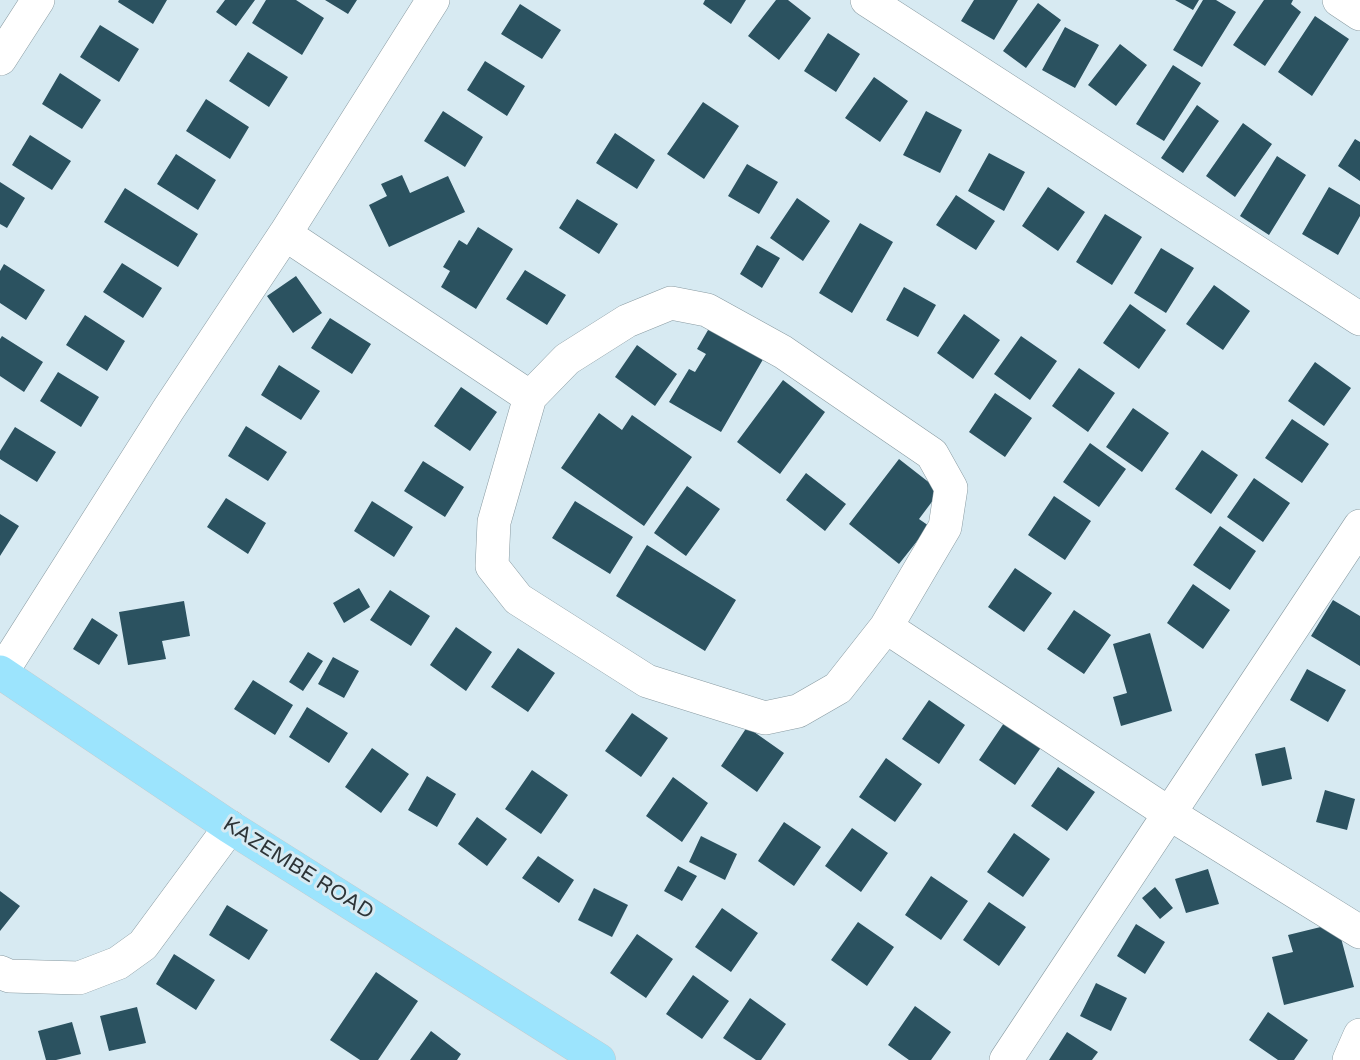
<!DOCTYPE html>
<style>
body{margin:0}
canvas{display:block;background:#d7eaf2}
</style>
<canvas width="1360" height="1060"></canvas>
<script>
const ctx = document.querySelector('canvas').getContext('2d');
ctx.lineJoin = 'round';
function fillPath(path, color) { ctx.fillStyle = color; ctx.fill(path, 'evenodd'); }
const poly = rows => new Path2D(rows.map(r => 'M' + r).join(''));
function strokePath(path, color, width, dash) { ctx.strokeStyle = color; ctx.lineWidth = width; ctx.lineCap = dash ? 'butt' : 'round'; ctx.setLineDash(dash || []); ctx.stroke(path); }
function label(font, color, halo, rows, align = 'center') {
  ctx.font = font + ' "Varela Round",sans-serif'; ctx.lineWidth = 6; ctx.setLineDash([]); ctx.textBaseline = 'middle'; ctx.strokeStyle = halo; ctx.fillStyle = color; for (const [text, x, y, turn = 0] of rows) {
    ctx.save(); ctx.translate(x, y); ctx.rotate((+turn || 0) * Math.PI / 180); ctx.textAlign = isNaN(turn) ? turn : align; if (halo) ctx.strokeText(text, 0, 0); ctx.fillText(text, 0, 0); ctx.restore();
  }
}
fillPath(poly([
 [119,0,167,0,153,24,118,2],
 [225,0,255,0,236,26,216,12],
 [266,0,296,0,324,18,302,55,252,23],
 [325,0,357,0,348,14],
 [705,0,746,0,731,24,703,4],
 [776,0,788,0,811,18,779,60,748,36],
 [974,0,1018,0,994,40,961,21],
 [1175,0,1199,0,1193,10],
 [1203,0,1216,0,1236,12,1202,67,1173,50],
 [1264,0,1293,0,1291,4,1301,12,1265,66,1233,45],
 [1038,3,1061,20,1026,68,1003,51],
 [520,4,561,30,542,59,501,34],
 [1315,16,1349,39,1312,96,1278,72],
 [100,25,139,49,119,82,80,57],
 [1065,27,1099,45,1075,88,1042,70],
 [828,33,860,54,836,92,804,71],
 [1120,44,1147,65,1116,106,1088,85],
 [248,52,288,77,269,107,229,81],
 [485,61,525,86,507,116,467,90],
 [1173,65,1201,83,1164,141,1136,124],
 [60,73,101,100,82,129,42,104],
 [874,77,908,101,880,142,845,118],
 [206,99,249,127,230,159,186,131],
 [703,102,739,126,704,179,667,154],
 [1197,105,1219,121,1183,173,1161,158],
 [443,111,483,137,465,167,424,141],
 [926,111,962,130,940,173,903,155],
 [1243,123,1272,144,1235,197,1206,176],
 [615,133,655,160,637,189,596,163],
 [30,135,71,161,52,190,12,165],
 [1355,139,1360,142,1360,181,1338,166],
 [989,153,1025,172,1004,211,968,191],
 [176,154,216,180,198,210,157,184],
 [1277,156,1306,175,1269,235,1240,216],
 [747,164,778,182,759,214,728,196],
 [402,175,410,193,448,176,465,212,389,247,369,205,387,196,381,184],
 [0,182,25,198,7,228,0,224],
 [1048,187,1085,212,1058,251,1022,226],
 [1329,187,1360,205,1360,216,1338,255,1302,234],
 [125,188,198,234,178,267,104,222],
 [956,195,995,221,976,250,936,225],
 [797,198,830,221,803,261,770,238],
 [577,199,618,224,599,254,559,228],
 [1105,214,1142,237,1112,285,1076,262],
 [860,223,893,242,852,313,819,293],
 [478,227,513,249,476,309,441,287,450,271,443,267,459,240,467,245],
 [757,245,780,258,762,288,740,274],
 [1161,248,1194,268,1166,313,1134,293],
 [122,263,162,288,143,318,103,292],
 [4,264,45,290,26,320,0,303,0,271],
 [525,270,566,295,547,325,506,299],
 [296,276,322,313,293,333,267,296],
 [1214,285,1250,311,1223,350,1186,324],
 [904,287,936,305,918,337,886,320],
 [1130,304,1166,330,1139,369,1103,343],
 [964,314,1000,340,973,379,937,353],
 [85,315,125,341,107,371,66,345],
 [330,318,371,344,352,374,311,348],
 [715,318,769,349,721,432,669,402,689,369,695,372,706,354,697,349],
 [2,336,43,362,24,392,0,376,0,339],
 [1021,336,1057,361,1030,400,994,374],
 [637,345,677,374,655,406,615,377],
 [1315,362,1351,388,1324,426,1288,401],
 [279,365,320,391,301,420,261,395],
 [1079,368,1115,393,1088,432,1052,406],
 [58,372,99,397,81,427,40,401],
 [783,380,825,412,780,474,737,442],
 [461,387,497,412,470,451,434,426],
 [995,393,1032,418,1005,457,969,432],
 [1133,408,1169,433,1142,472,1106,447],
 [599,413,622,430,632,415,692,457,644,526,561,468],
 [1292,419,1329,444,1302,483,1265,458],
 [246,426,287,452,268,481,228,456],
 [15,427,56,452,37,482,0,459,0,451],
 [1090,443,1126,469,1099,507,1063,482],
 [1202,450,1238,475,1211,514,1175,489],
 [899,459,940,491,919,519,929,526,899,564,849,524],
 [423,461,464,487,445,517,404,491],
 [806,473,846,504,825,531,786,500],
 [1254,478,1290,503,1263,542,1227,517],
 [687,486,720,509,686,556,654,533],
 [1054,496,1091,521,1065,560,1028,535],
 [226,498,266,523,248,554,207,527],
 [372,501,413,527,394,557,354,531],
 [575,501,633,537,610,574,552,538],
 [0,514,19,526,0,556],
 [1220,526,1256,551,1230,590,1193,565],
 [647,545,736,600,705,651,616,596],
 [1015,568,1052,593,1024,632,988,607],
 [1193,584,1230,610,1203,649,1167,623],
 [359,588,370,607,344,623,333,603],
 [390,590,430,616,411,646,370,620],
 [1333,600,1360,616,1360,666,1311,636],
 [184,601,190,636,162,641,166,659,128,665,119,612],
 [1074,610,1111,635,1084,674,1047,649],
 [92,618,118,635,99,665,73,649],
 [456,627,492,652,466,691,430,665],
 [1150,633,1172,711,1121,726,1113,697,1127,693,1113,644],
 [518,648,555,673,528,712,491,687],
 [308,652,323,661,303,691,289,682],
 [333,657,359,671,344,698,318,684],
 [1307,669,1346,690,1328,722,1290,700],
 [253,680,293,705,275,735,234,709],
 [929,700,965,725,939,764,902,739],
 [307,707,348,733,329,763,289,737],
 [632,713,668,738,641,777,605,751],
 [1006,720,1042,746,1015,785,979,760],
 [747,727,784,753,757,792,721,766],
 [1285,747,1292,779,1262,786,1255,754],
 [372,748,409,774,381,813,345,787],
 [886,758,922,784,895,822,859,797],
 [1058,767,1095,792,1067,831,1031,806],
 [532,770,568,795,541,834,505,809],
 [427,776,456,794,437,827,408,810],
 [673,777,708,803,682,842,646,816],
 [1325,790,1355,799,1347,830,1316,822],
 [477,817,507,839,487,866,458,844],
 [784,822,821,847,794,886,758,861],
 [852,828,888,853,861,892,825,866],
 [1014,833,1050,859,1023,897,987,872],
 [701,836,737,854,725,880,689,862],
 [538,856,574,880,559,903,522,878],
 [678,866,697,876,682,901,664,891],
 [1208,869,1219,904,1186,913,1175,879],
 [931,876,968,901,941,940,905,915],
 [1155,887,1173,908,1160,919,1142,898],
 [594,888,628,905,612,937,578,920],
 [0,891,20,906,0,931],
 [989,902,1026,927,999,966,963,940],
 [227,905,268,930,249,960,209,935],
 [722,908,758,933,731,972,695,947],
 [858,922,894,947,867,986,831,960],
 [1337,923,1354,987,1284,1005,1272,957,1293,952,1288,935],
 [1136,924,1165,942,1145,974,1117,956],
 [637,934,673,959,646,998,610,973],
 [174,954,215,980,196,1010,156,984],
 [376,972,418,1001,378,1060,360,1060,330,1040],
 [693,975,729,1001,702,1039,666,1014],
 [1096,983,1127,998,1111,1031,1080,1016],
 [750,998,786,1024,761,1060,756,1060,723,1038],
 [915,1006,951,1032,931,1060,909,1060,888,1045],
 [137,1007,146,1043,109,1051,100,1016],
 [1268,1012,1308,1040,1294,1060,1278,1060,1249,1040],
 [72,1022,81,1054,56,1060,46,1060,38,1031],
 [431,1031,461,1054,457,1060,410,1060],
 [1067,1032,1098,1052,1092,1060,1049,1060]
]), '#2b5260');
const minor = poly([
 [867,0,1360,319],
 [1339,0,1360,14],
 [0,59,38,0],
 [285,234,530,397],
 [671,303,707,310,783,352,932,454,951,488,945,527,886,627,838,688,798,711,765,718,647,681,518,599,492,566,494,522,530,397,567,359,627,321,671,303],
 [886,627,1170,814,1360,932],
 [0,675,168,410,285,234,433,0],
 [0,972,9,976,79,978,118,963,143,945,230,827],
 [1006,1060,1360,526],
 [1349,1060,1360,1035]
]);
const major = poly([
 [0,672,230,827,599,1060]
]);
strokePath(minor, '#899ba2', 34);
strokePath(major, '#c8cacb', 34);
strokePath(minor, '#fff', 33);
strokePath(major, '#9ce4fd', 33);
label('21px', '#2d3437', '#d7eaf2', [
 ["KAZEMBE ROAD",298,869,32]
]);
</script>
